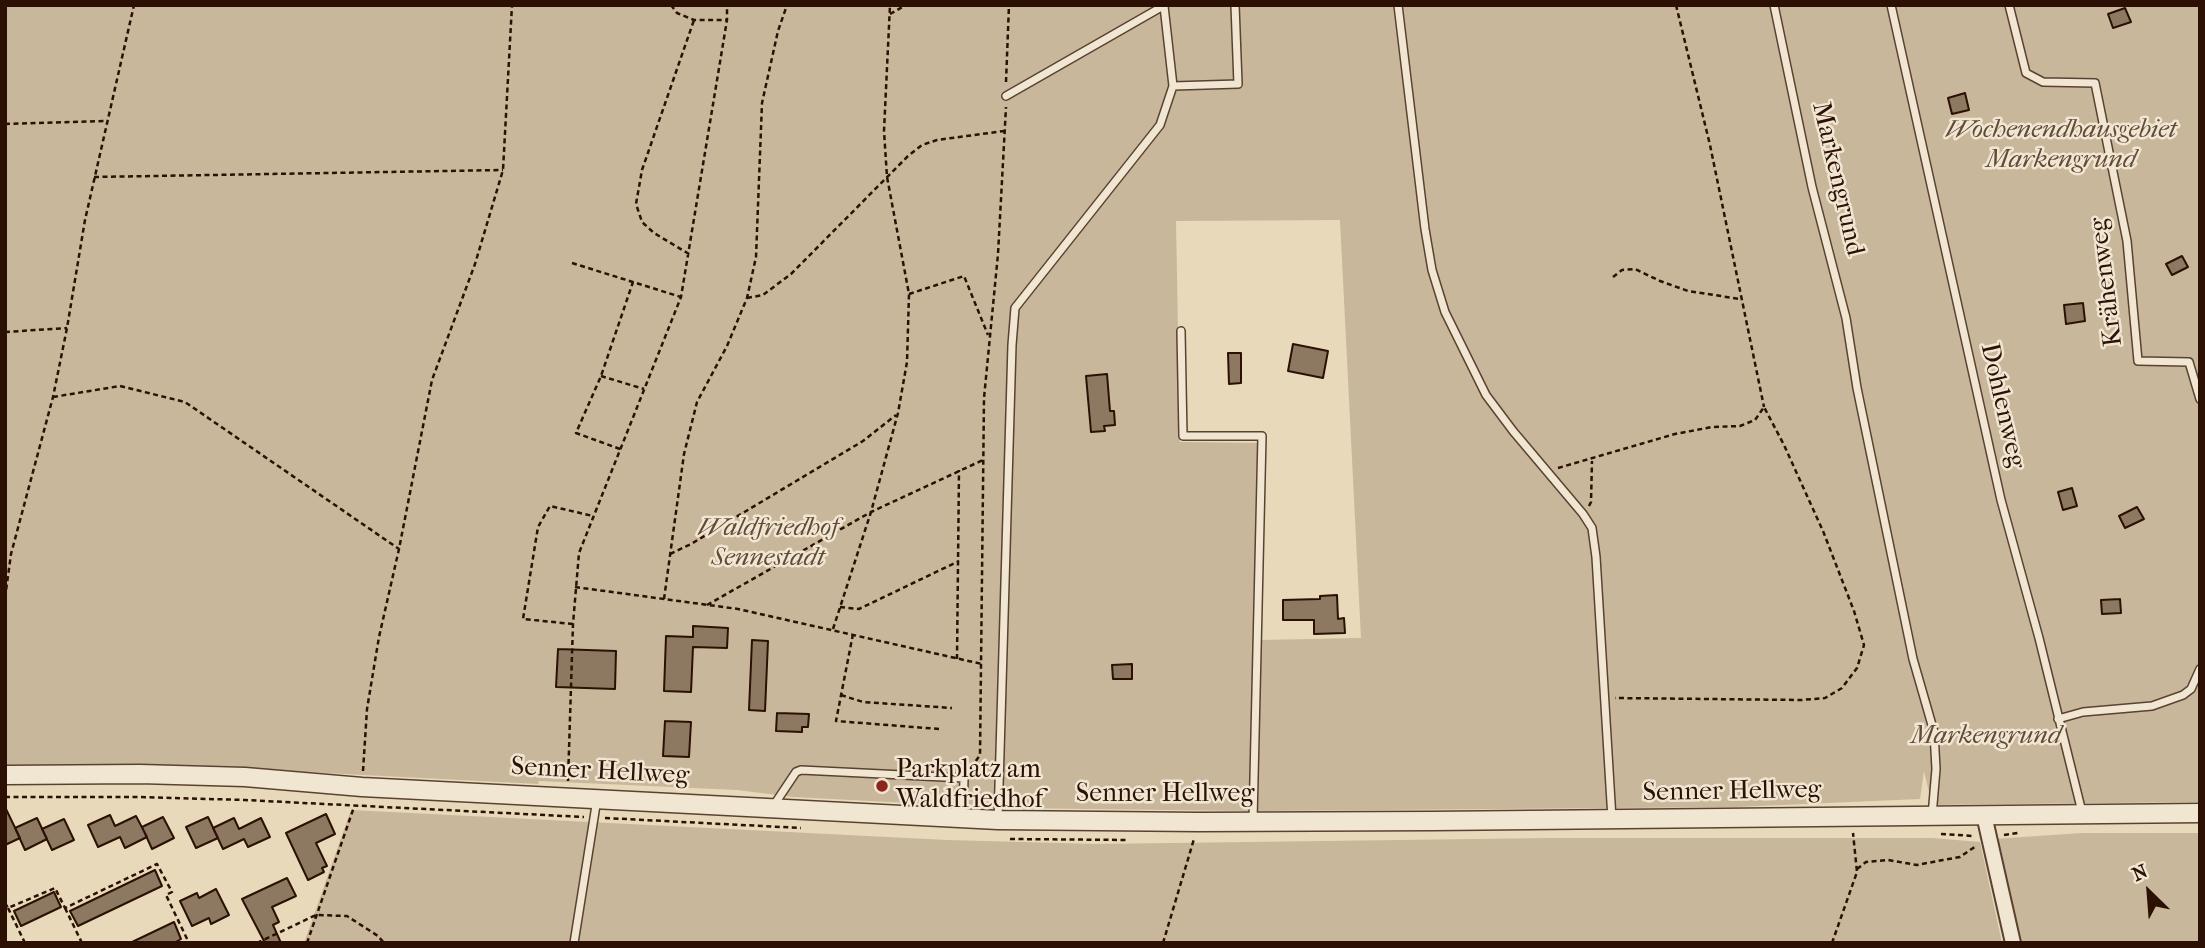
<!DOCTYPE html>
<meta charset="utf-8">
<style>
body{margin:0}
#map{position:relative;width:2205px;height:948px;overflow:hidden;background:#e8d9ba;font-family:"IM FELL French Canon",serif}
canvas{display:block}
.frame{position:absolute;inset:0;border:7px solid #2b1003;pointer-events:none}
.north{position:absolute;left:2114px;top:857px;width:70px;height:70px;-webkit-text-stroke:5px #f0e6d2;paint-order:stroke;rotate:335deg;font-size:19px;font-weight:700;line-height:28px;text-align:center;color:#2b1003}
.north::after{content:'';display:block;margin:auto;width:24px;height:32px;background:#2b1003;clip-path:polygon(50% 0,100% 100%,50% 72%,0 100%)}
</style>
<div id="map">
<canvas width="2205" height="948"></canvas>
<div class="frame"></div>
<div class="north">N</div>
</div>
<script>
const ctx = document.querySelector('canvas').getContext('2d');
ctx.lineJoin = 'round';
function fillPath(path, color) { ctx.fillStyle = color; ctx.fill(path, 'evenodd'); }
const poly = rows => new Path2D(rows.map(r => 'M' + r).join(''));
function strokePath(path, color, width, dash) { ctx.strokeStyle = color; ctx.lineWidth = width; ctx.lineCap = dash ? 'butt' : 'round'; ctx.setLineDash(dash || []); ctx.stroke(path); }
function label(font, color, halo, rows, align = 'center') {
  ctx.font = font + ' "IM FELL French Canon",serif'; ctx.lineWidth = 5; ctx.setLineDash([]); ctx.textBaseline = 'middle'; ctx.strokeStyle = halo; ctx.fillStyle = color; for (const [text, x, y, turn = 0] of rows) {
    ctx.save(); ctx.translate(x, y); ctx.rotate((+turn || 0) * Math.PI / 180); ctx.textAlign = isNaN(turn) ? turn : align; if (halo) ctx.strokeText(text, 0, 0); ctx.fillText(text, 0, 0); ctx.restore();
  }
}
fillPath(poly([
 [5,5,2200,5,2200,802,1932,805,1924,771,1920,799,1735,807,1258,811,1261,640,1361,638,1340,220,1176,221,1180,442,1259,443,1250,811,1005,808,793,797,737,790,539,781,538,784,170,765,5,765],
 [351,810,947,840,1096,844,1551,838,1932,838,1980,842,2002,943,304,943],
 [2082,833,2200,833,2200,943,2017,943,1994,839]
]), '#c8b79b');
const building = poly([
 [2125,8,2131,22,2113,28,2108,14,2125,8],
 [1965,93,1969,110,1952,114,1948,98,1965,93],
 [2182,256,2188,267,2172,275,2166,264,2182,256],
 [2083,303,2085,321,2066,324,2064,305,2083,303],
 [1293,344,1328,351,1323,378,1288,371,1293,344],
 [1228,353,1241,353,1241,383,1229,384,1228,353],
 [1107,374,1110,411,1114,411,1115,425,1104,426,1105,431,1091,432,1086,376,1107,374],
 [2072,488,2077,506,2063,510,2058,492,2072,488],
 [2137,507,2144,519,2125,528,2119,516,2137,507],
 [1337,595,1338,619,1344,618,1345,633,1314,634,1314,620,1283,620,1283,600,1320,599,1320,596,1337,595],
 [2120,599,2121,613,2102,614,2101,600,2120,599],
 [693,626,728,628,727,648,693,647,691,692,664,691,666,636,693,637,693,626],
 [752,640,768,641,765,711,749,710,752,640],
 [558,649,616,651,615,689,556,687,558,649],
 [1132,664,1132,679,1113,679,1112,665,1132,664],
 [777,713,809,714,808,727,802,727,802,732,776,731,777,713],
 [665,721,691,722,689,757,663,756,665,721],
 [5,807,20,838,5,845,5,807],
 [326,814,335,834,316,843,327,866,322,868,324,872,308,880,286,833,326,814],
 [110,815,115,826,136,816,147,837,125,848,120,837,98,847,88,825,110,815],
 [163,817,174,838,152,849,142,827,163,817],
 [208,817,218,838,196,848,186,827,208,817],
 [37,818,47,839,25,850,15,828,37,818],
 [234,818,239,829,261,818,270,837,248,847,244,839,223,849,213,828,234,818],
 [64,819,74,840,52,850,42,829,64,819],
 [155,870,162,886,78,926,70,911,155,870],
 [287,878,296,896,272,907,279,922,273,925,281,943,265,943,242,899,287,878],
 [216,889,229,915,211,924,209,918,192,926,180,901,197,893,199,898,216,889],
 [54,892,61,907,21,926,14,911,54,892],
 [174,922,181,939,174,943,130,943,174,922]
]);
fillPath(building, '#8d7962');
strokePath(building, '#2b1003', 2);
const service = poly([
 [1398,5,1425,229,1432,270,1445,312,1486,395,1513,431,1583,514,1592,528,1596,557,1612,819],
 [1774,5,1812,187,1846,318,1857,388,1913,659,1934,732,1936,769,1932,816],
 [1891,5,2001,500,2039,638,2082,812],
 [2009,5,2026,73,2043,82,2095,83,2127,241,2138,361,2189,362,2200,399],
 [1164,6,1173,86,1238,84,1235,5],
 [1006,96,1165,5],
 [1181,331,1183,436,1262,436,1253,821],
 [2058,719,2083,712,2152,706,2183,695,2191,689,2200,669],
 [774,805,796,772,801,770,964,778,963,818],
 [998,820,1012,345,1015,308,1160,125,1173,86],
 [574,943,597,799]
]);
const minor = poly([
 [1984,815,2013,943]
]);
const tertiary = poly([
 [5,775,140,774,245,777,362,787,998,820,1199,822,1434,821,2200,813]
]);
strokePath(service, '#5a4231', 10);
strokePath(minor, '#5a4231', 18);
strokePath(tertiary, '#5a4231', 21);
strokePath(poly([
 [671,5,677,13,694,20,727,20],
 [1676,5,1710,145,1764,407],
 [890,14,906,5],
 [1006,82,1009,5],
 [5,124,106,121],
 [94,177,503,170],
 [689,254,654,233,642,222,636,204,642,170,694,20],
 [572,263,681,297],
 [1613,277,1622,270,1635,269,1660,281,1688,291,1740,299],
 [909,294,964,276,988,335],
 [747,298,763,295,791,274,908,156,922,145,937,140,1004,131],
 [5,332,67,328],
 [601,376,644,389],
 [53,397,120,386,185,402,399,549],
 [620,449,576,433,601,376,633,282],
 [1558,468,1675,434,1712,427,1740,426,1755,420,1764,407,1784,445,1823,531,1854,611,1864,645,1857,668,1842,688,1825,698,1801,700,1615,698],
 [1589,506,1591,502,1592,461],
 [670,554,691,544,863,441,896,415],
 [575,587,738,609,982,664],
 [5,598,11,554,53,397,67,328,85,220,134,5],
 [664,599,684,454,697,402,727,346,747,298,756,257,762,103,778,31,787,5],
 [707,605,871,512,983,460],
 [840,607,859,609,959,561],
 [573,624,523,619,538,527,550,506,593,516],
 [833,629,871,512,898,413,907,362,909,294,887,177,884,131,890,5],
 [853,634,836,721,939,729],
 [957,659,959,470],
 [841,695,863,702,952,708],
 [971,768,980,755,984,398,998,254,1006,107],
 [363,771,367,709,379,637,399,549,432,380,475,264,503,170,512,5],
 [568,781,573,624,579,553,681,297,727,20,727,5],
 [5,797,137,797,245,800,584,817],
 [605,818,801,828],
 [1941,834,1973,836],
 [2004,835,2018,833],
 [1010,839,1129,840],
 [1857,869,1866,862,1888,860,1917,865,1943,860,1960,857,1976,846],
 [5,903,8,908,55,888,65,908,157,864,172,892,166,895,189,943],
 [8,908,25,943],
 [65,908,82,943],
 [257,943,316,915,347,916,378,936,384,943],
 [307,943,354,807],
 [1163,943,1194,839],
 [1832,943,1857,872,1853,833]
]), '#2b1003', 2.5, [5, 3.5]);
strokePath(service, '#f0e6d2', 7);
strokePath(minor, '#f0e6d2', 14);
strokePath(tertiary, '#f0e6d2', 18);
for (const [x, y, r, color] of [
 [882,786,7,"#8f2418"]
]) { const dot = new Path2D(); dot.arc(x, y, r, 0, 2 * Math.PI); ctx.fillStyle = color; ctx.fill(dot); strokePath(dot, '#f0e6d2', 2.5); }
label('italic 26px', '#624a38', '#f0e6d2', [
 ["Wochenendhausgebiet",2061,131],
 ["Markengrund",2061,161],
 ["Waldfriedhof",768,529],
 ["Sennestadt",768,559],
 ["Markengrund",1986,737]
]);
label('26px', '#2b1003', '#f0e6d2', [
 ["Markengrund",1837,179,77],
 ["Krähenweg",2107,282,-97],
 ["Dohlenweg",2002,406,77],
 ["Senner Hellweg",600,772,3],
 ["Senner Hellweg",1732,792,-1],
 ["Senner Hellweg",1165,795]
]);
label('26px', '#2b1003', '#f0e6d2', [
 ["Parkplatz am",896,771],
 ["Waldfriedhof",896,801]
], 'left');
</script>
